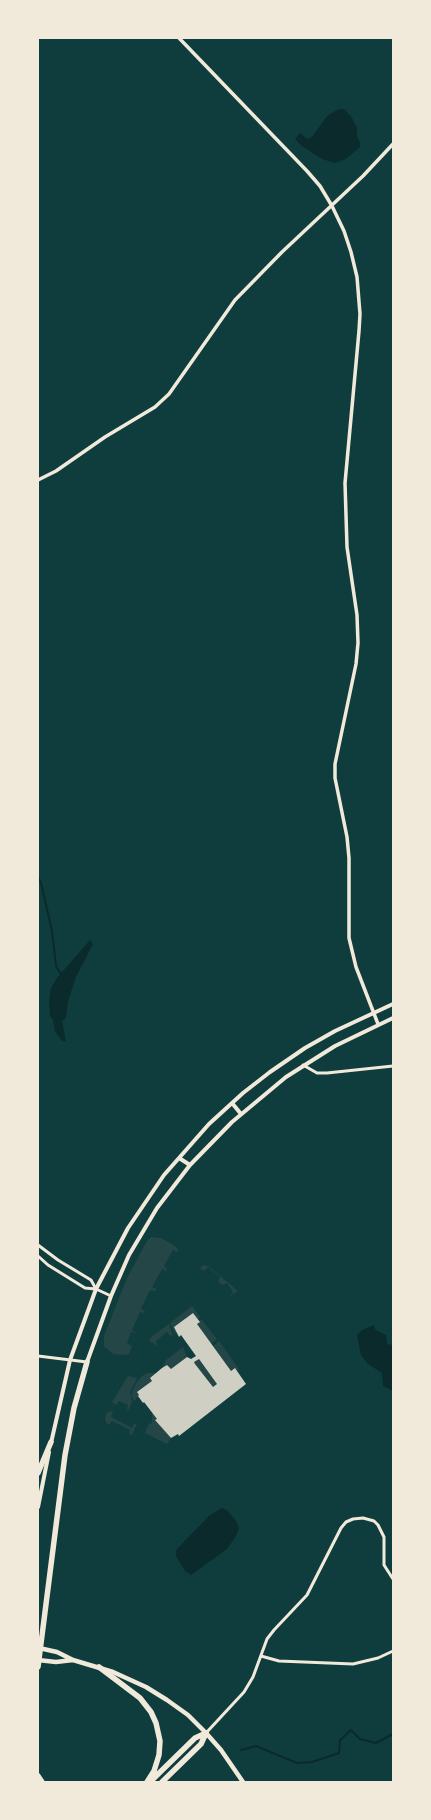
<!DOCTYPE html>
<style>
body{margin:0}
#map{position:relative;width:431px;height:1820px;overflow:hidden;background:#0f3d3e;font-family:"Fira Sans",sans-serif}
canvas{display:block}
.frame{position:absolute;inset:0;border:39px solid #f1e9da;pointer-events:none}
</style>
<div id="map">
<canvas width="431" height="1820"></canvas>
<div class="frame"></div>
</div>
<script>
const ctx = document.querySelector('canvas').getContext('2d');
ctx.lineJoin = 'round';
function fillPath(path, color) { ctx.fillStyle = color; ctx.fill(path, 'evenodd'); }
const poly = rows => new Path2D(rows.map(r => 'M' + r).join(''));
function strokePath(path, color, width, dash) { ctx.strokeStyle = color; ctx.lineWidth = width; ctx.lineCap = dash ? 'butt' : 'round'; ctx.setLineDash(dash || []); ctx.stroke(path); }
fillPath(poly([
 [151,1237,161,1238,175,1246,179,1251,176,1252,173,1250,164,1266,167,1269,166,1271,162,1269,152,1287,156,1289,156,1291,150,1290,141,1309,146,1312,144,1313,140,1312,132,1330,137,1333,131,1332,127,1343,132,1346,129,1354,125,1355,113,1354,104,1346,104,1336,127,1278,147,1241],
 [203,1265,208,1266,238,1291,230,1296,233,1292,227,1283,222,1285,218,1281,220,1277,208,1267,204,1271,200,1268],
 [192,1306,200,1317,198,1319,193,1313,174,1327,178,1333,175,1334,170,1323],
 [201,1319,217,1339,211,1344,197,1324],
 [169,1324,173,1335,170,1336,167,1332,156,1341,158,1346,149,1341,151,1337],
 [219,1341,239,1369,236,1371,234,1368,231,1371,213,1346],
 [183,1347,187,1357,171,1369,167,1365,162,1368,166,1360],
 [199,1359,217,1384,213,1387,195,1364,194,1362],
 [147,1373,155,1373,150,1378,152,1381,134,1401,131,1395,136,1383,142,1376],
 [128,1376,137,1378,130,1392,132,1402,128,1411,127,1409,128,1405,119,1401,116,1405,112,1402],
 [110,1411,113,1412,111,1417,132,1428,134,1424,137,1424,132,1435,129,1434,130,1430,112,1421,109,1425,107,1424,105,1420,106,1414],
 [152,1412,157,1419,155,1420,171,1438,167,1444,145,1433,149,1424,152,1423]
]), '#244646');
fillPath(poly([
 [339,109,344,109,352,118,357,128,357,136,360,143,360,147,346,159,335,163,322,159,302,146,295,139,300,133,307,139,312,137,327,116],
 [90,940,93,944,76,977,68,1001,66,1018,62,1021,66,1042,61,1040,55,1031,53,1020,50,1016,49,1000,51,988,57,978],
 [374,1325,375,1329,378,1331,386,1335,387,1344,393,1345,393,1391,383,1386,382,1373,368,1364,361,1355,357,1335,362,1330],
 [222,1508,227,1510,236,1521,239,1528,236,1536,227,1549,191,1575,185,1571,180,1563,176,1556,176,1550,210,1515]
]), '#0a2a2b');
strokePath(poly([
 [38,877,41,883,52,931,56,966,61,974],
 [241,1750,256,1746,297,1763,312,1762,339,1753,340,1740,351,1730,360,1739,376,1743,393,1734]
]), '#0a2a2b', 2);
fillPath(poly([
 [193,1313,200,1322,197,1324,231,1371,235,1368,246,1384,179,1436,178,1434,171,1438,155,1420,157,1419,144,1402,143,1403,138,1396,139,1395,137,1392,152,1381,150,1378,162,1368,167,1365,171,1369,187,1357,191,1359,196,1356,181,1335,179,1337,174,1327],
 [199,1359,217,1384,213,1387,195,1364,194,1362]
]), '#cfcfc3');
strokePath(poly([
 [303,1065,317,1073,327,1073,393,1066],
 [38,1245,58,1260,91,1280,96,1289],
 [38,1256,48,1265,85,1288,96,1289,111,1296],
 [38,1356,87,1362],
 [261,1656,279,1661,353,1664,378,1658,393,1651],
 [206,1733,244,1692,253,1677,267,1639,274,1630,307,1595,341,1528,346,1522,353,1519,363,1518,374,1521,378,1525,384,1537,384,1565,393,1579]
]), '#f1e9da', 3);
strokePath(poly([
 [179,38,307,171,320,186,332,206,344,231,351,252,357,277,360,314,359,331,345,483,347,547,357,615,358,643,356,664,335,764,335,778,347,837,349,858,349,938,356,967,378,1024],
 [38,480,56,471,105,437,155,407,169,394,235,300,282,252,363,176,393,144]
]), '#f1e9da', 3.5);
strokePath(poly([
 [232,1103,241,1114],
 [179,1158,190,1165],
 [87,1362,111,1296,129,1255,157,1208,190,1165,232,1122,286,1077,335,1046,393,1018],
 [51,1443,70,1360,96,1289,128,1228,164,1175,209,1124,243,1093,270,1072,305,1048,335,1031,393,1004],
 [38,1507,49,1452]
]), '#f1e9da', 4);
strokePath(poly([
 [39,1648,57,1652,73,1660,113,1672,146,1687,167,1700,188,1715,206,1733,221,1750,243,1782],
 [38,1660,56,1662,73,1660]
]), '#f1e9da', 4.5);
strokePath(poly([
 [38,1473,51,1442],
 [38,1667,65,1455,74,1408,87,1362],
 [99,1667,140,1698,151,1712,156,1723,160,1741,159,1755,154,1771,147,1782],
 [38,1776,42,1782],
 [151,1781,195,1738,206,1733],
 [162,1782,201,1744,206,1733]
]), '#f1e9da', 5.5);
</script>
